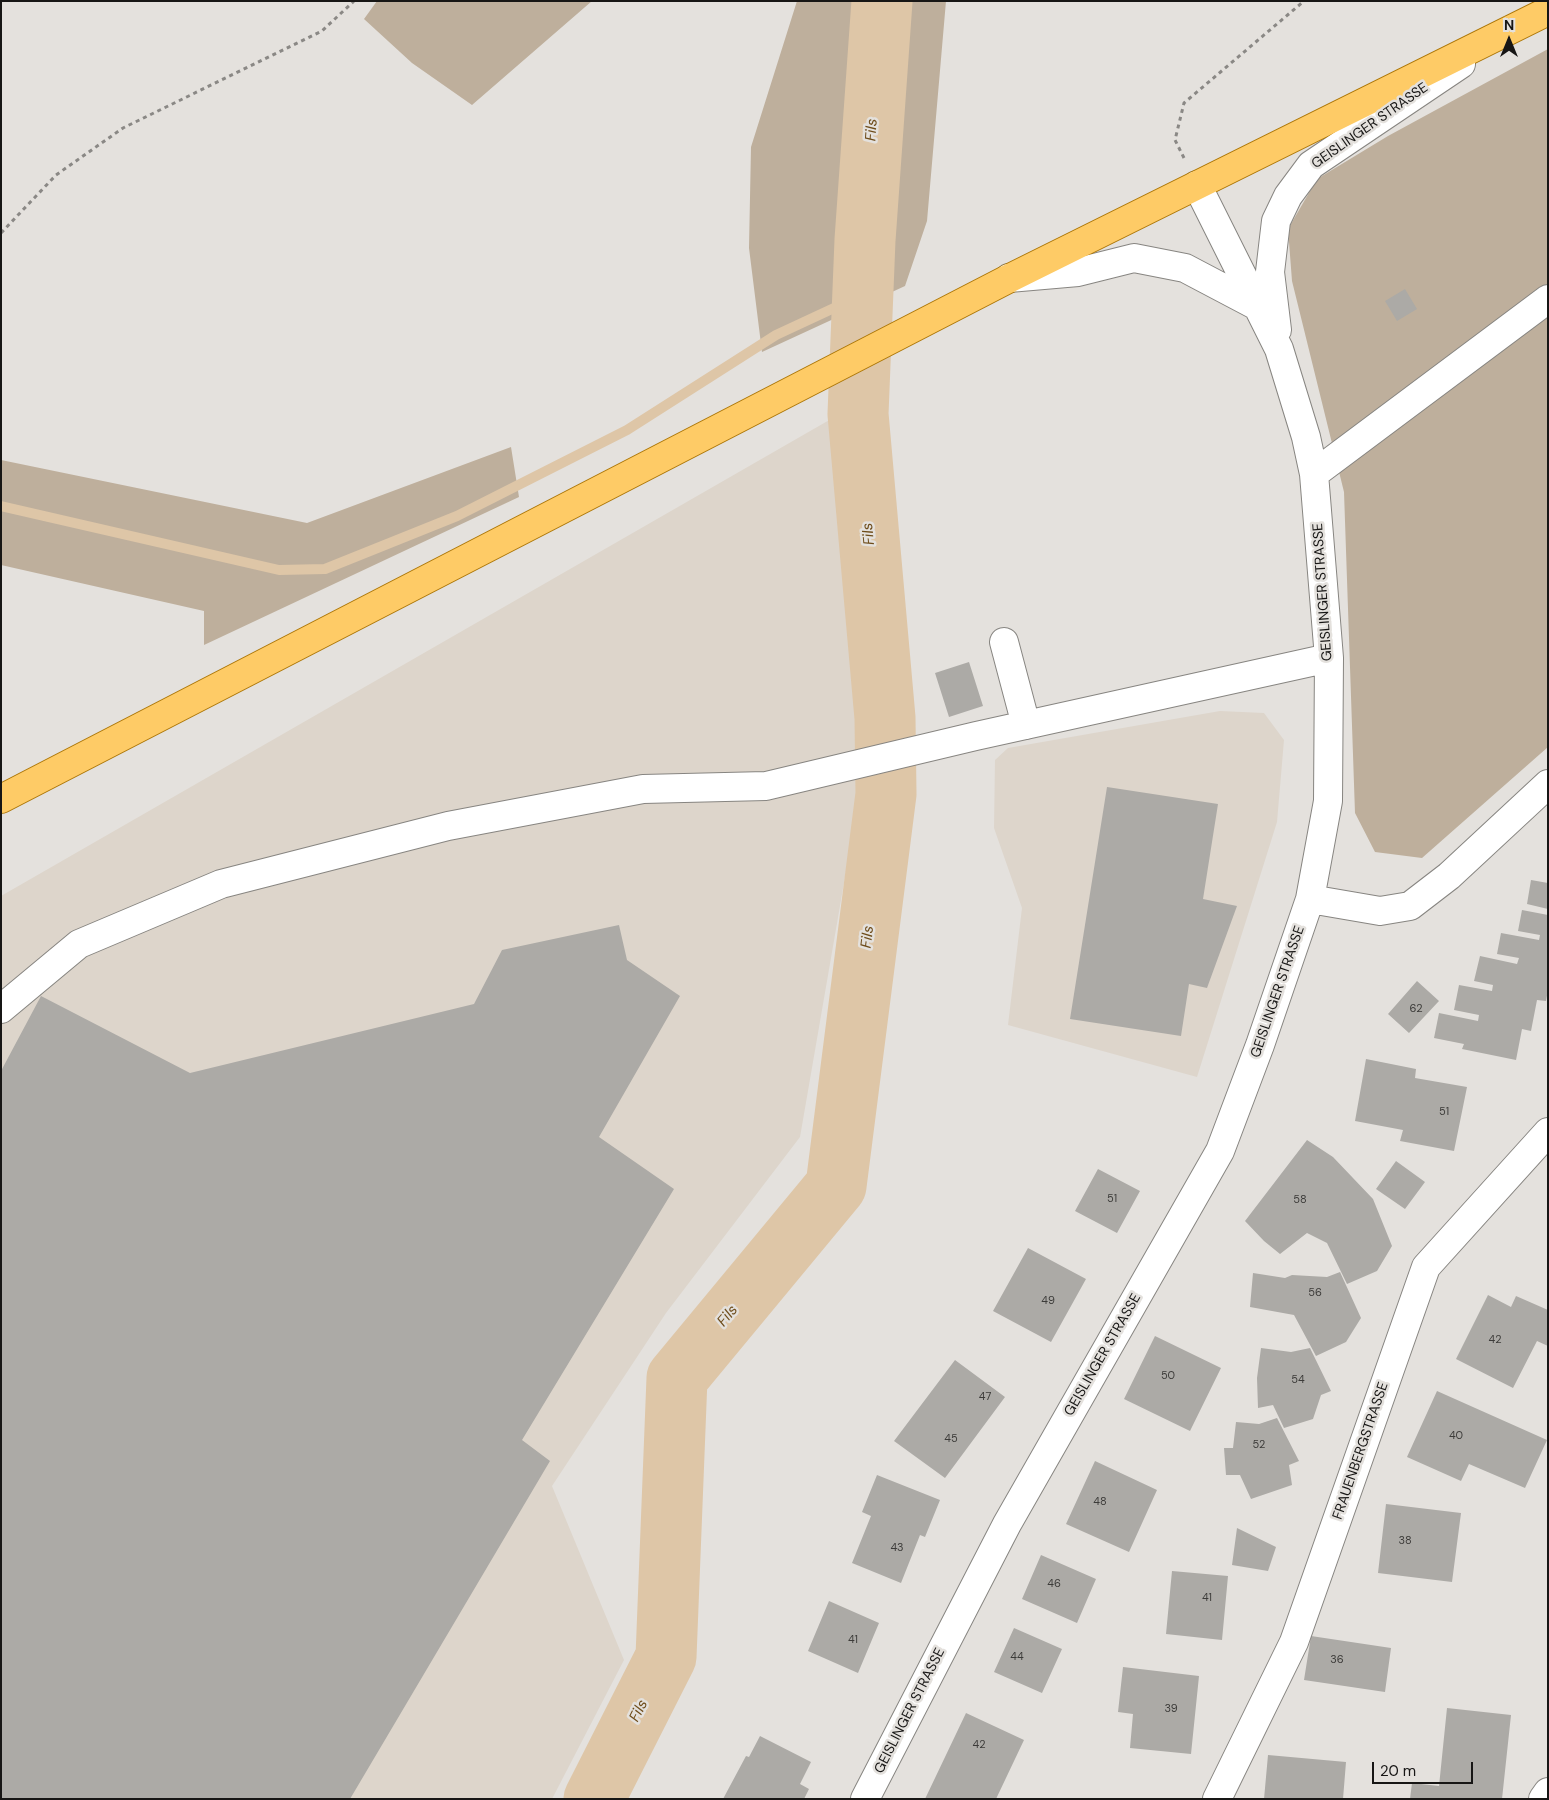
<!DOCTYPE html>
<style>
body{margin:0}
#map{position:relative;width:1549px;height:1800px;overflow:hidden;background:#e4e1dd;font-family:"DM Sans",sans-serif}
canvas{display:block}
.frame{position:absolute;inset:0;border:2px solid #171615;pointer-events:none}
.north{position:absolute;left:1484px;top:15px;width:50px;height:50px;-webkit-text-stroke:4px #e4e1dd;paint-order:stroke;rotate:0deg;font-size:14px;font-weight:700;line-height:20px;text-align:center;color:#171615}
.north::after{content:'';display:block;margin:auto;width:18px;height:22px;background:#171615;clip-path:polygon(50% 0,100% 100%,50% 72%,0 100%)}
.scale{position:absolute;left:1372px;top:1762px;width:101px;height:22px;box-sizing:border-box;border:2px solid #171615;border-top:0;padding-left:6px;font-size:15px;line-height:18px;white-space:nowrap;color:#171615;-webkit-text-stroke:4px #e4e1dd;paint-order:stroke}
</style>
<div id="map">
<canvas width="1549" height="1800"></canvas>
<div class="frame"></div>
<div class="north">N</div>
<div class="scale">20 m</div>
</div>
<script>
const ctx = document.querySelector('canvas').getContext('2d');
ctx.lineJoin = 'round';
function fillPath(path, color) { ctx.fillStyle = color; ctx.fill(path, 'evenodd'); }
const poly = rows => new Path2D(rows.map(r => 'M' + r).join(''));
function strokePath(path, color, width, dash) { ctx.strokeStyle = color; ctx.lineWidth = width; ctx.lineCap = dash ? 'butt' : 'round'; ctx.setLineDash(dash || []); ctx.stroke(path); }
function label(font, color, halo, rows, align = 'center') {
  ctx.font = font + ' "DM Sans",sans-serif'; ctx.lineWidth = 5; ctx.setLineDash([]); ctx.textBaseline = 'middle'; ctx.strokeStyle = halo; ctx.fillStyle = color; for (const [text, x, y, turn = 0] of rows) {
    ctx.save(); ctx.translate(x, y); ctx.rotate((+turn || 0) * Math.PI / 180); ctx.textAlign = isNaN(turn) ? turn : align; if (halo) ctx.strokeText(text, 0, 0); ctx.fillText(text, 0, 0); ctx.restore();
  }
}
fillPath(poly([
 [845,411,868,744,800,1137,666,1313,552,1486,624,1660,552,1799,1,1799,1,896],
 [1220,711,1264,713,1284,740,1277,822,1197,1077,1008,1025,1022,908,994,828,995,760,1008,748]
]), '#ddd5cb');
fillPath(poly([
 [377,1,592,1,472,105,412,63,364,19],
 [797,1,946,1,927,221,905,286,762,352,749,248,751,147],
 [1548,49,1548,747,1422,858,1375,852,1355,813,1344,492,1292,281,1288,229,1317,179,1388,136],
 [511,447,519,497,204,645,204,611,1,565,1,460,307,523]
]), '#beaf9c');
strokePath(poly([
 [1,506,279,570,325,569,457,516,627,430,776,335,862,295]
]), '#dec6a7', 10);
strokePath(poly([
 [594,1799,666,1657,677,1378,836,1186,886,794,885,718,858,414,865,240,882,1]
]), '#dec6a7', 61);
fillPath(poly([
 [1405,289,1417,309,1397,321,1385,301],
 [969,662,983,706,949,717,935,673],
 [1107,787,1218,804,1203,899,1237,906,1207,988,1189,984,1181,1036,1070,1019],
 [1531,880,1548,883,1548,909,1527,904],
 [1522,910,1548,915,1548,990,1546,1001,1537,1000,1531,1031,1522,1029,1516,1060,1462,1049,1464,1044,1434,1038,1439,1013,1478,1021,1479,1015,1454,1010,1459,985,1492,991,1493,985,1474,981,1480,956,1517,964,1519,958,1497,954,1501,933,1539,940,1540,935,1518,931],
 [619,925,627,960,680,996,599,1137,674,1189,522,1440,550,1461,350,1799,1,1799,1,1071,41,996,190,1073,474,1004,502,950],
 [1417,981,1439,1001,1409,1033,1388,1014],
 [1366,1059,1416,1069,1415,1078,1467,1087,1454,1151,1400,1141,1403,1130,1355,1121],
 [1307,1140,1333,1157,1373,1199,1392,1246,1377,1271,1347,1284,1327,1243,1307,1233,1280,1254,1264,1241,1245,1221],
 [1396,1161,1425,1182,1405,1209,1376,1189],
 [1098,1169,1140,1191,1117,1233,1075,1211],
 [1028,1248,1086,1279,1051,1342,993,1311],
 [1340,1272,1361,1318,1346,1342,1316,1356,1294,1315,1250,1307,1253,1273,1285,1278,1292,1275,1327,1277],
 [1488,1295,1511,1307,1516,1296,1548,1310,1548,1346,1537,1341,1513,1388,1456,1359],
 [1155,1336,1221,1368,1190,1431,1124,1399],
 [1261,1348,1291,1352,1310,1348,1331,1391,1321,1395,1313,1419,1284,1428,1273,1405,1258,1408,1257,1378],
 [955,1360,1005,1397,945,1478,894,1441],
 [1437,1391,1547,1440,1525,1488,1469,1464,1461,1481,1407,1457],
 [1277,1418,1299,1461,1289,1465,1292,1485,1251,1499,1240,1475,1226,1475,1224,1448,1233,1448,1236,1422,1259,1424],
 [1095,1461,1157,1490,1129,1552,1066,1524],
 [877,1475,940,1500,925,1537,920,1535,901,1583,852,1563,871,1516,862,1512],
 [1386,1504,1461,1513,1452,1582,1378,1573],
 [1237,1528,1276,1547,1268,1571,1232,1565],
 [1041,1555,1096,1579,1077,1623,1022,1599],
 [1172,1571,1228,1576,1222,1640,1166,1634],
 [829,1601,879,1623,858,1673,808,1651],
 [1014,1628,1062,1649,1042,1693,994,1672],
 [1311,1636,1391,1648,1385,1692,1304,1680],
 [1123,1667,1199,1676,1191,1754,1130,1748,1133,1714,1118,1712],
 [1447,1708,1511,1715,1502,1799,1410,1799,1412,1783,1439,1786],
 [966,1713,1024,1740,996,1799,925,1799],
 [760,1736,811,1762,800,1784,809,1789,804,1799,723,1799,746,1756,749,1757],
 [1268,1755,1346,1762,1343,1799,1264,1799]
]), '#acaaa6');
const minor = poly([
 [1009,278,1078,272,1134,258,1185,268,1259,307],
 [1277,330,1270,272,1276,221,1288,196,1311,165,1461,64],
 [1314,474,1548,299],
 [1004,642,1026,725],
 [1310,899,1380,911,1410,906,1449,876,1548,784],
 [1,1009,79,944,221,884,448,826,643,789,766,786,976,736,1329,658],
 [865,1799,1007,1524,1220,1151,1260,1045,1310,899,1328,801,1329,658,1314,474,1306,437,1279,349,1197,185],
 [1217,1799,1294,1642,1426,1267,1548,1132],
 [1543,1799,1548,1792]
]);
const major = poly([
 [1,799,1008,279,1548,11]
]);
strokePath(minor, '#878581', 30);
strokePath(major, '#ac7607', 30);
strokePath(poly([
 [1184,158,1175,140,1184,103,1304,1],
 [1,233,56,175,123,128,322,31,354,1]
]), '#8a8885', 3, [4, 4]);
strokePath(minor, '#fff', 28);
strokePath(major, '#fecb66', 28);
label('11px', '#3c3b39', null, [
 ["62",1416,1009],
 ["51",1444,1112],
 ["51",1112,1199],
 ["58",1300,1200],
 ["56",1315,1293],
 ["49",1048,1301],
 ["42",1495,1340],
 ["50",1168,1376],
 ["54",1298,1380],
 ["47",985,1397],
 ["40",1456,1436],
 ["45",951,1439],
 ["52",1259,1445],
 ["48",1100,1502],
 ["38",1405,1541],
 ["43",897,1548],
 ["46",1054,1584],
 ["41",1207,1598],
 ["41",853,1640],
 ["44",1017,1657],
 ["36",1337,1660],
 ["39",1171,1709],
 ["42",979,1745]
]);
label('14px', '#171615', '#e4e1dd', [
 ["GEISLINGER STRASSE",1370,126,-35],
 ["GEISLINGER STRASSE",1323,592,-94],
 ["GEISLINGER STRASSE",1278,992,-71],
 ["GEISLINGER STRASSE",1103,1355,-60],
 ["FRAUENBERGSTRASSE",1361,1451,-71],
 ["GEISLINGER STRASSE",910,1711,-63]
]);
label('italic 15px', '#6e4c1a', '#e4e1dd', [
 ["Fils",872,130,-86],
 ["Fils",869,534,-95],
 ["Fils",868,937,-83],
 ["Fils",728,1316,-50],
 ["Fils",639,1711,-63]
]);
</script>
